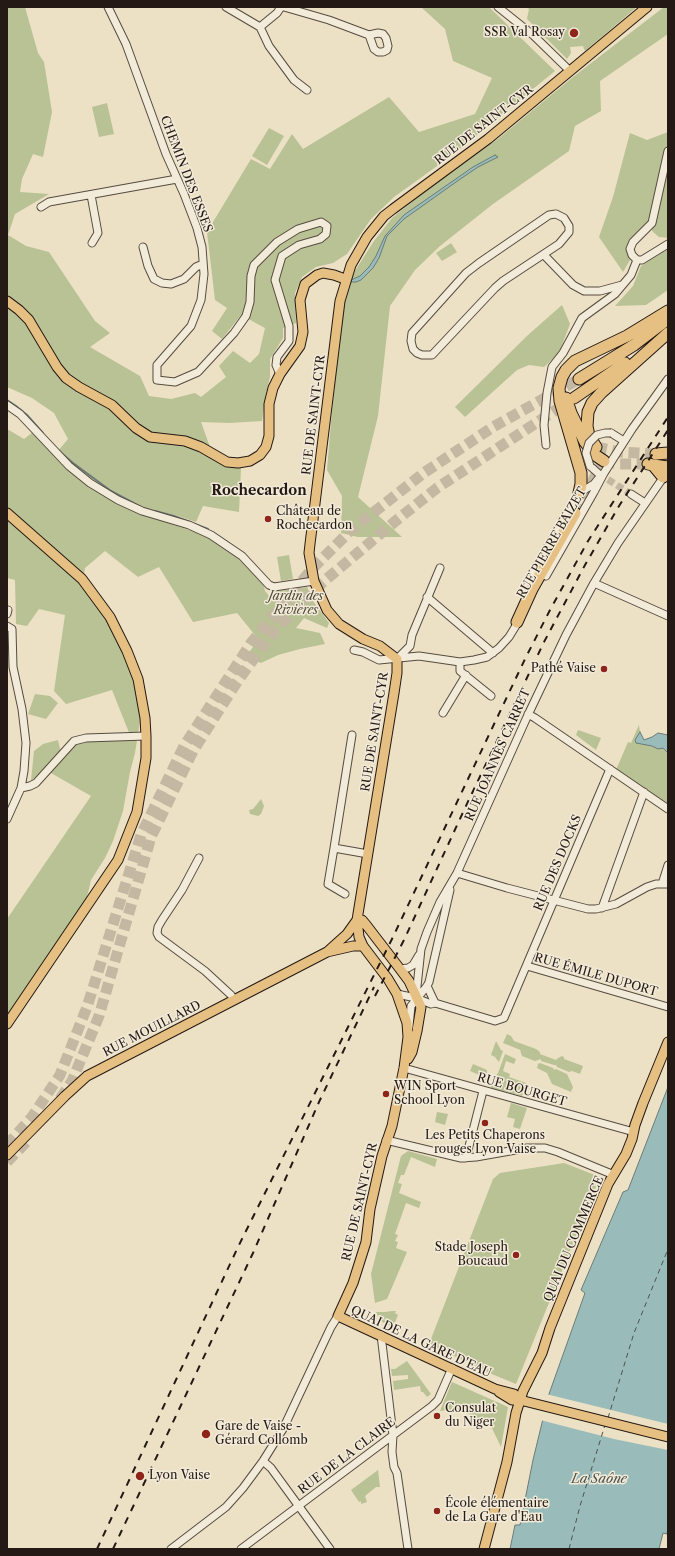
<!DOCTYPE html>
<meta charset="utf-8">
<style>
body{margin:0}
#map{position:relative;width:675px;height:1556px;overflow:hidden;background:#ece0c5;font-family:"Libre Caslon Text",serif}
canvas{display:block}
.frame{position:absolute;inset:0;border:8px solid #241914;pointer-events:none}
</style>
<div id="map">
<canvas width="675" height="1556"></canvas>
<div class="frame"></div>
</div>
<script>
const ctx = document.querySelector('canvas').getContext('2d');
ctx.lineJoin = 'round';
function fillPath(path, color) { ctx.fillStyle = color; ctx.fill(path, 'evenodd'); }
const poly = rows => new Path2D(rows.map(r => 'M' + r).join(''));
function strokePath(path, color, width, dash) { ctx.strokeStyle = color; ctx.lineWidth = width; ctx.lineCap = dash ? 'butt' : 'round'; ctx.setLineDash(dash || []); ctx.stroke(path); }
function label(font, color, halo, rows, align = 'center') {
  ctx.font = font + ' "Libre Caslon Text",serif'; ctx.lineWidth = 3; ctx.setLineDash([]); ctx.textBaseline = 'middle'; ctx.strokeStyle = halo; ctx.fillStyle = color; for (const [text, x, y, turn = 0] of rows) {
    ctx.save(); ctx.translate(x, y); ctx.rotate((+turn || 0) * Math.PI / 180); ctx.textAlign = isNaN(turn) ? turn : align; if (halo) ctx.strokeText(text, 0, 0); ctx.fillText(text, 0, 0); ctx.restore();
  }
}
fillPath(poly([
 [7,7,25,7,38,53,44,62,52,112,43,157,33,154,22,179,20,192,49,194,15,214,8,235,26,246,49,252,95,321,110,333,90,347,140,376,149,396,171,399,195,393,201,397,226,377,219,366,233,351,250,363,259,354,265,328,241,315,222,339,212,331,227,308,215,300,207,232,251,159,270,169,292,134,303,149,389,97,419,132,475,114,492,78,453,61,445,29,421,7,489,7,555,71,451,156,394,197,371,219,347,254,333,263,316,267,302,277,295,293,296,323,283,328,283,338,270,359,270,377,266,394,262,421,229,423,201,422,210,447,206,455,225,467,241,468,239,512,203,506,196,522,175,515,143,508,119,497,92,479,58,451,68,439,54,413,32,398,7,387],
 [526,7,637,7,585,51,583,46,570,47,571,53,567,59,527,19,529,9],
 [664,7,668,7,668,34,600,81,601,111,575,126,569,151,493,204,440,246,415,270,390,306,378,416,358,497,402,537,358,537,341,533,342,496,327,470,332,410,344,302,351,277,374,241,392,218,427,190,499,138,573,77],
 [107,103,114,134,99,137,92,107],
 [269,128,284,136,267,165,252,156],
 [668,132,668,238,659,237,653,232,648,224,630,239,627,248,630,260,623,272,599,237,613,197,630,133,647,140],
 [451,243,457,252,442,261,436,253],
 [668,249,668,290,646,305,615,306,633,286,641,266],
 [562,305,570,324,559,353,544,367,529,365,517,370,465,417,455,407,528,335],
 [7,429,24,439,33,432,116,501,140,514,210,537,233,553,263,582,265,591,270,597,271,592,307,587,313,601,329,623,327,628,304,618,296,628,320,633,325,644,300,649,278,655,261,663,245,657,259,640,237,613,193,622,159,567,138,577,105,551,85,568,83,583,99,602,126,654,136,681,141,715,135,753,130,772,123,811,113,841,105,858,91,880,87,897,7,1018,7,919,91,796,44,769,31,781,34,751,43,744,58,740,61,753,74,741,132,740,112,690,66,704,54,691,65,615,39,609,27,626,16,624,15,580,7,578],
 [289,555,293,579,281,581,277,557],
 [35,694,50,696,58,703,46,719,28,714],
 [639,725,640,732,635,740,663,748,668,753,668,804,616,770,628,742,631,743],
 [578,730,601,738,596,750,576,735],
 [261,799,264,806,261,814,258,816,250,814,249,810,253,809],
 [507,1034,511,1036,514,1041,536,1049,540,1052,540,1054,556,1060,558,1058,562,1056,564,1057,564,1059,583,1066,580,1074,572,1071,569,1072,557,1067,556,1065,554,1065,541,1061,541,1059,535,1061,522,1056,520,1050,533,1055,503,1043],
 [496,1041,501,1050,503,1051,499,1062,495,1057,491,1055],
 [505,1054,516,1059,514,1064,506,1061,503,1071,510,1074,509,1077,526,1083,522,1096,491,1088,493,1079,498,1073],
 [540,1063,553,1068,554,1070,556,1069,567,1074,573,1087,571,1092,552,1084,547,1073,537,1068,538,1064],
 [473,1064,487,1070,487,1077,485,1081,482,1076,470,1071],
 [511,1103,527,1108,520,1129,513,1127,515,1119,507,1117],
 [437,1112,448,1114,445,1125,435,1122],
 [408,1151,437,1159,435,1167,411,1157,404,1175,401,1175,398,1183,402,1184,399,1193,421,1202,419,1208,406,1203,395,1234,398,1235,395,1241,398,1242,396,1248,407,1252,387,1299,375,1303,371,1274,401,1156],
 [564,1163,600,1177,516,1384,487,1372,427,1343,431,1339,493,1179,500,1173],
 [392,1311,396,1311,395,1313,398,1315,393,1327,380,1321,376,1312,385,1312],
 [407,1361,431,1394,427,1397,423,1392,421,1392,420,1386,394,1390,393,1381,408,1379,408,1375,392,1376,391,1369,395,1369],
 [452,1382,508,1407,501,1447,489,1422,456,1409,440,1411],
 [378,1470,380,1487,376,1487,365,1496,367,1502,361,1504,361,1501,359,1502,351,1490]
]), '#b9c294');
const water = poly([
 [495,155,498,157,478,167,456,182,404,219,387,236,379,258,373,268,361,280,356,282,350,282,351,280,360,276,369,267,376,256,385,236,404,215,473,167,495,155],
 [640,732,644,740,652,737,658,733,668,735,668,753,663,748,658,749,652,746,636,743,635,740,640,732],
 [668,1087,668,1528,667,1534,663,1533,659,1549,510,1549,515,1525,520,1525,533,1460,549,1394,585,1293,581,1290,623,1192,628,1190,668,1087]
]);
fillPath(water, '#99bcba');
strokePath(water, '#6a7b78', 1);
fillPath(poly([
 [546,1394,668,1424,668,1450,614,1439,540,1420]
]), '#ece0c5');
strokePath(poly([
 [7,400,16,406,27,415,43,433],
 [59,451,73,463,111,491,141,507],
 [155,511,174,516,208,529]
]), '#6a7b78', 2);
strokePath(poly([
 [608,1418,634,1333,668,1249],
 [569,1549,580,1506,605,1425]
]), '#4d524e', 1, [5, 4]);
strokePath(poly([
 [599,474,631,494]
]), '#c4b8a2', 7, [7, 3.5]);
strokePath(poly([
 [596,447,620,452,656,454],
 [604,461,617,464,648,464],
 [575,513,602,464,601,457,598,452],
 [60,1099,72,1081,99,1016,151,837,193,751,237,682,260,650,274,631,323,582,398,519,437,488,568,402],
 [7,1145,32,1117,60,1075,87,1007,141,835,184,746,251,643,311,570,350,531,425,472,493,427,579,379],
 [7,1162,29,1139]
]), '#c4b8a2', 11, [11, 5.5]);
const minor = poly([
 [108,7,126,44,166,154,184,194,197,228,202,247,204,274,201,300,191,326,157,365,157,380,175,382,198,372,234,333,246,316,250,302,251,276,254,265,277,242,298,229,321,222,327,226,326,234,320,239,299,245,282,256,275,280,289,326,289,341,277,357,276,365,280,374],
 [226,7,260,27,277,13,281,7],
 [284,7,329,20,369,35,378,33,383,34,386,38,388,46,387,50,383,52,378,52,374,49,369,35],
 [498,7,533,35,570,71],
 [260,27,269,46,294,80,307,90],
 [91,195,98,233,92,243],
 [41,207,49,202,177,179],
 [556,214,564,218,569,226,569,232,559,244,503,281,495,288,432,355,422,355,417,353,413,349,411,341,412,333,466,273,479,263,549,215,556,214],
 [143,247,148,266,154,279,162,283,171,284,184,279,196,267,203,264],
 [544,255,573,285,584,291,600,291,622,285],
 [637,260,632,255,630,249,633,242,652,223,668,151],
 [637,260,642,260,668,244],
 [7,405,20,414,69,466,90,483,118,500,142,511,189,525,211,535,242,556,269,585,274,587,314,581],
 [611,433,624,441],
 [546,445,544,425,547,393,552,367,563,353,582,318,615,294,631,275,637,260],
 [590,466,599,474],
 [631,494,645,503],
 [546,576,594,492,604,473,632,429,668,379],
 [594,583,668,616],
 [524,594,533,572,579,493,594,484,598,479],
 [427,597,493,653],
 [7,614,8,610],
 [7,626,12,629,13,667,22,709,26,743,24,771,21,788,7,819],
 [354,650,363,652,379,660,419,656,460,662,474,660,487,657,499,648,509,637,520,619],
 [397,659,410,646,412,635,440,568],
 [460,662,460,671,491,696],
 [443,713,466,675],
 [528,714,535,718,668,809],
 [352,735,334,848,368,854],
 [21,788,30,786,36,783,74,741,86,738,146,736],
 [334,848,328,884,345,894],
 [199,858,182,890,162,920,158,927,157,933,159,937,205,971,231,995,234,1000],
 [457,873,507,888,588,909,596,909,616,904,647,887,656,884,668,884],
 [662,884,668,865],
 [602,908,644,792],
 [527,966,668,1007],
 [400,969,408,968,413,965,419,955],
 [427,986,435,1003],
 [397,994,416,998,431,1004,435,1003,495,1021,504,1018,610,769],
 [416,996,421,949,427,932,440,902,457,873,527,717,566,635,594,583,618,543,665,475],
 [409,1027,411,1006,427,986,429,982,450,890],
 [404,1068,634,1132],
 [386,1140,461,1158,476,1157,527,1148,545,1148,558,1152,614,1175],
 [466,1158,483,1091],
 [381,1335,393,1435,392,1452,394,1467,397,1473,408,1549],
 [263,1461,271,1468,330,1549],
 [171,1549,226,1507,243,1488,263,1461,283,1429,331,1327,338,1316],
 [241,1549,432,1406,438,1400,452,1368]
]);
const major = poly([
 [7,301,19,310,29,320,57,367,66,378,79,387,112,405,136,428,150,437,185,441,201,447,227,462,238,463,250,461,260,455,266,447,269,436,269,404,273,388,280,374,300,346,303,332,300,300,305,284,317,275,323,273,334,275,345,279],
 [7,513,82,579,110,617,127,651,138,679,145,718,146,736,146,758,137,812,118,860,7,1024],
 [357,920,362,920,367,926,400,969,409,981,421,1007,417,1031,412,1052,408,1059],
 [327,952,353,946,363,946],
 [7,1155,65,1096,87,1076,327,952,347,934,357,920],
 [499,1392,512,1400,520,1400,668,1437],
 [520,1400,514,1394,495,1389,338,1316,353,1283,366,1242,370,1209,382,1156,392,1126,404,1068,408,1037,407,1023,397,994,388,979,363,946,359,937,357,920,394,693,397,673,397,659,380,646,363,639,339,624,327,610,314,581,309,553,310,544,340,301,351,265,367,237,384,216,393,209,488,139,647,7],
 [484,1549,507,1462,516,1413,523,1391,542,1353,550,1328,608,1184,626,1154,632,1139,635,1125,643,1103,668,1042]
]);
const highway = poly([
 [579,379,634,345,668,319],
 [566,398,571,413,585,442,595,455,604,461],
 [574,398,625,363],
 [596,447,589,436,587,426,588,412,592,403,601,393,668,333],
 [656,454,668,453],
 [648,464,653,465,663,477],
 [653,465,668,467],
 [579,493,581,484,581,473,560,401,559,388,562,377,566,370,575,361,627,336,668,311],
 [517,622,532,589,575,513]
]);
strokePath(minor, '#564b40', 9);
strokePath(major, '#241914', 11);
strokePath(highway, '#241914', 13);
strokePath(minor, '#f3ebd9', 7);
strokePath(major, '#e6c082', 9);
strokePath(highway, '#e6c082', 11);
strokePath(poly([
 [375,996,404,940,465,808,544,642,585,565,619,506,668,430],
 [97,1549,238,1247,392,939,525,659,550,610,588,541,668,417],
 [113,1549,253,1253,319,1102,374,987]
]), '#241914', 2, [7, 7]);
const minorBridge = poly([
 [590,466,586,453,589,443,597,435,605,433,611,433]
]);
strokePath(minorBridge, '#564b40', 9, []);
strokePath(minorBridge, '#f3ebd9', 7);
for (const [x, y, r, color] of [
 [574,33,5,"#8f2418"],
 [268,519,4,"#8f2418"],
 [604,669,4,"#8f2418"],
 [386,1094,4,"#8f2418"],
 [485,1123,4,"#8f2418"],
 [516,1255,4,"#8f2418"],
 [437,1416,4,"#8f2418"],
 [206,1434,5,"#8f2418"],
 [140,1476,5,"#8f2418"],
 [437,1511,4,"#8f2418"]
]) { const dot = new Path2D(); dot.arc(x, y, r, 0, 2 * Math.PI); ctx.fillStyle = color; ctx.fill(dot); strokePath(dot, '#f3ebd9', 1.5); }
label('12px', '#241914', '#f3ebd9', [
 ["SSR Val Rosay",565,33,"right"],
 ["Château de",276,512],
 ["Rochecardon",276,526],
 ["Pathé Vaise",596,669,"right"],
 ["WIN Sport",394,1087],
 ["School Lyon",394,1101],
 ["Les Petits Chaperons",485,1136,"center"],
 ["rouges Lyon Vaise",485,1150,"center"],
 ["Stade Joseph",508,1248,"right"],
 ["Boucaud",508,1262,"right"],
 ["Consulat",445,1409],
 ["du Niger",445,1423],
 ["Gare de Vaise -",215,1427],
 ["Gérard Collomb",215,1441],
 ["Lyon Vaise",149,1476],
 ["École élémentaire",445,1504],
 ["de La Gare d'Eau",445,1518]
], 'left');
label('12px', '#241914', '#f3ebd9', [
 ["RUE DE SAINT-CYR",484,125,-38],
 ["CHEMIN DES ESSES",186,174,69],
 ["RUE DE SAINT-CYR",314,415,-83],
 ["RUE PIERRE BAIZET",552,543,-60],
 ["RUE DE SAINT-CYR",375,732,-81],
 ["RUE JOANNÈS CARRET",498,755,-66],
 ["RUE DES DOCKS",558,863,-67],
 ["RUE ÉMILE DUPORT",596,975,16],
 ["RUE MOUILLARD",152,1029,-27],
 ["RUE BOURGET",522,1090,16],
 ["RUE DE SAINT-CYR",360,1202,-77],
 ["QUAI DU COMMERCE",574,1239,-67],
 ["QUAI DE LA GARE D'EAU",421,1342,25],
 ["RUE DE LA CLAIRE",347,1456,-37]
]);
label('italic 12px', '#514c3a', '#f3ebd9', [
 ["Jardin des",296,597],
 ["Rivières",296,611]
]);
label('italic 13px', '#4d524e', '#f3ebd9', [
 ["La Saône",599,1479]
]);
label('bold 14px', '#241914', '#f3ebd9', [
 ["Rochecardon",259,491]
]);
</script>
